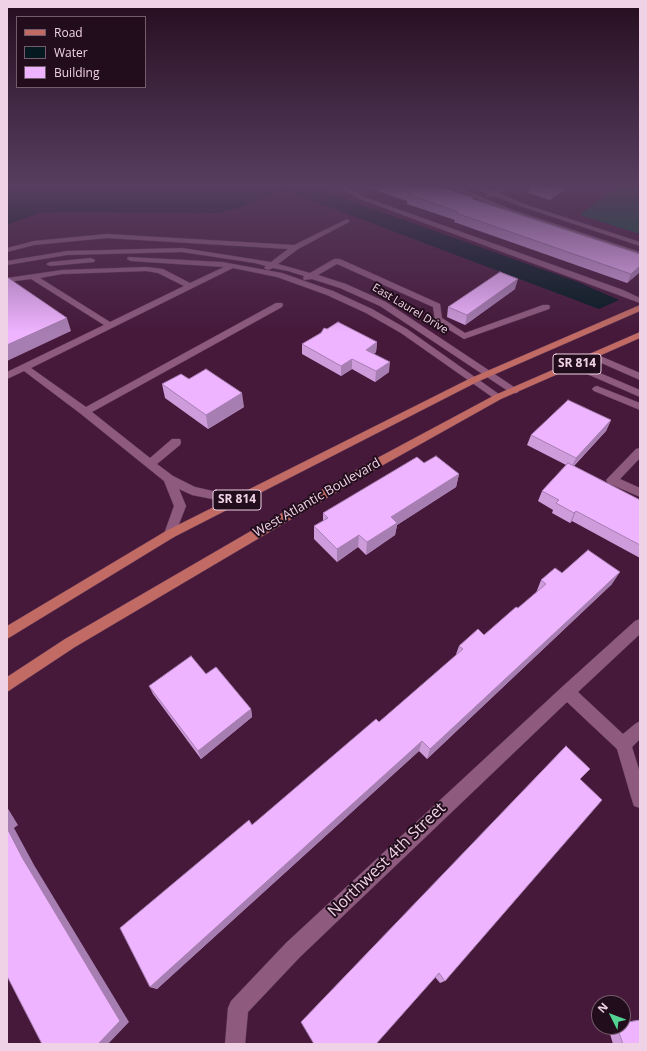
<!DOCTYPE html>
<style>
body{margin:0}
#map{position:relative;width:647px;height:1051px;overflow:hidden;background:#46193a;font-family:"Open Sans",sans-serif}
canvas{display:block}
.frame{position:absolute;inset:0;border:8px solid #f0d2e6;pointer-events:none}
.legend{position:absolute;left:16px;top:16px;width:130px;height:72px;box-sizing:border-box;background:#210d1b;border:1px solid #745c6c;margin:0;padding:5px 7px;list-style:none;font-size:12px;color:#f0d2e6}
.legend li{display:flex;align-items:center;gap:8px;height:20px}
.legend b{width:20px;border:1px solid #745c6c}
.north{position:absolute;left:591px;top:995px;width:40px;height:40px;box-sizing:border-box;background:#210d1b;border:1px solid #745c6c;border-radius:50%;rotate:312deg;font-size:11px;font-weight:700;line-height:16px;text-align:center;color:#f0d2e6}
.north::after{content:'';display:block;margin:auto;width:14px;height:18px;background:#55d395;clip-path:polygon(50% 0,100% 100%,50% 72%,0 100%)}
</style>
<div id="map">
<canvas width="647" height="1051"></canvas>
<div class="frame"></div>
<ul class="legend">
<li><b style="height:5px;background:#c16b64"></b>Road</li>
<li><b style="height:11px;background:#051a20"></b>Water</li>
<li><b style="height:11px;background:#efb4ff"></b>Building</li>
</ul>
<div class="north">N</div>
</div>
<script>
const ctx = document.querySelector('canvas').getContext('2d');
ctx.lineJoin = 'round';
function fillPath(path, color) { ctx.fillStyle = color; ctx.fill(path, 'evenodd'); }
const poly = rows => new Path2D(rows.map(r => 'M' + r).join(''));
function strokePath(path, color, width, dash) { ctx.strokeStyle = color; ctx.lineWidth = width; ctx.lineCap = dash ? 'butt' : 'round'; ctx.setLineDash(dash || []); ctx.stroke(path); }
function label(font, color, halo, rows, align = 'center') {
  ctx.font = font + ' "Open Sans",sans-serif'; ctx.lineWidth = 4; ctx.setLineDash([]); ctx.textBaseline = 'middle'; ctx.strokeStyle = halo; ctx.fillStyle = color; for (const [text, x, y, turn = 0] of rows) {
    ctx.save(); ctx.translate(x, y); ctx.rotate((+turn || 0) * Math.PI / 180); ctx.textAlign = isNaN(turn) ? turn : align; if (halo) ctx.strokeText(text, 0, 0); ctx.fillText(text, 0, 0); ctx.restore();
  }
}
fillPath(poly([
 [617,186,640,186,640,234,580,215]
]), '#014f30');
fillPath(poly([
 [7,186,309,186,578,282,619,300,599,309,289,192,279,191,237,209,217,213,62,212,39,213,7,225]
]), '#051a20');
const minor = poly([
 [338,186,346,186,364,197,623,290,640,298,640,303,360,199,338,186],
 [447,186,456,186,510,209,640,252,640,256,506,211,447,186],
 [471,186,480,186,493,191,503,186,511,186,499,193,524,204,640,242,640,246,520,206,494,196,487,197,486,196,488,194,471,186],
 [347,219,350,221,349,222,298,249,278,264,310,273,334,259,340,259,440,304,442,318,465,333,543,305,549,305,550,307,549,309,464,339,435,321,433,307,337,264,318,275,346,284,386,302,517,389,519,391,517,393,511,393,380,306,340,288,312,279,304,280,303,278,304,276,288,271,273,268,268,270,264,268,266,266,255,263,182,252,67,255,7,265,7,261,67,251,182,248,271,262,288,249,107,238,34,245,7,252,7,248,34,241,107,234,294,245,347,219],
 [128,257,222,262,282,273,333,291,372,309,407,329,503,397,498,400,495,399,401,333,366,313,327,295,277,277,233,268,31,368,86,407,276,303,282,303,283,305,282,307,92,412,150,458,172,439,180,439,181,442,180,445,157,464,173,476,195,487,217,492,248,490,252,491,254,494,252,497,248,498,217,500,192,495,179,489,186,506,174,537,170,539,166,537,164,534,174,506,164,481,81,414,24,371,7,379,7,372,104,325,31,279,7,282,7,278,62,270,146,267,163,269,190,283,224,267,131,261,127,259,128,257],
 [146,271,158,273,184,286,110,322,40,278,62,274,146,271],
 [91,258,95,260,94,262,50,266,46,264,50,262,91,258],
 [593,353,640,373,640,380,590,358,588,356,590,354,593,353],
 [574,362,640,390,640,397,571,367,569,365,574,362],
 [597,386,640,403,640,410,594,391,592,389,594,387,597,386],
 [640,448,640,458,620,479,640,488,640,497,608,483,606,480,636,449,640,448],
 [640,619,640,634,578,692,623,734,635,724,640,721,640,739,632,747,640,773,640,808,634,806,632,800,617,749,567,702,300,957,248,1012,245,1044,225,1044,228,1008,231,1001,286,943,562,687,635,621,640,619]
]);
const major = poly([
 [640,305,640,311,477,382,174,537,7,639,7,626,166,531,471,378,640,305],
 [640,332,640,338,501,399,376,469,75,647,7,692,7,677,65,639,368,463,495,395,640,332]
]);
strokePath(minor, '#5d3754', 1);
strokePath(major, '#5d3754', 1);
fillPath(minor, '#8e5b7e');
fillPath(major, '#c16b64');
fillPath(poly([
 [366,186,438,186,473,199,640,254,640,272,627,283,454,222,455,220,407,204,407,201,366,187],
 [532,186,570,186,550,200,528,193,530,188],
 [515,289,465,325,447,317,448,307],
 [327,329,377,342,376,352,374,354,389,372,375,382,352,369,341,376,302,354,302,344],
 [189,379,244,407,208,429,165,398,162,384],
 [611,420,606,431,574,466,640,500,640,558,572,521,570,523,552,513,553,510,538,501,542,491,566,465,527,445,531,435],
 [424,463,459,474,456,487,397,525,395,535,366,555,358,547,337,562,314,539,314,526,323,521,323,513],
 [562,573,612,584,427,759,419,751,157,989,150,987,252,825,379,722,455,657,459,646,484,635,518,608,536,593,541,580],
 [149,686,251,709,252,717,201,759,153,694],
 [580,779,445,981,440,983,435,977,314,1044],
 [640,1020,640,1044,613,1044,608,1027,623,1027,623,1022]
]), '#ce9bdb');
fillPath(poly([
 [563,186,570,186,550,200,551,194],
 [640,266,640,272,627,283,631,274],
 [518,279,515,289,465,325,467,315],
 [67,318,71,331,7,361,7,345],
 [377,342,376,352,365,360,366,350],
 [352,359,352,369,341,376,341,366],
 [390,362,389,372,375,382,376,371],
 [242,393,244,407,208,429,206,415],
 [611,420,606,431,571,468,576,458],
 [459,474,456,487,397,525,395,535,366,555,367,542,391,517],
 [576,511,572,521,570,523,574,513],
 [359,535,358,547,337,562,337,549],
 [620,572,612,584,427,759,430,749],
 [251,709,252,717,201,759,198,751],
 [422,741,419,751,157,989,150,987],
 [7,807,18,825,14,828,34,865,129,1022,108,1044,98,1044,23,859,7,828]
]), '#a77eb2');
const building = poly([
 [391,186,438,186,474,198,472,199,640,254,640,266,631,274,456,213,458,212,408,194,411,193,391,186],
 [532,186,563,186,551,194,530,188,532,186],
 [500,272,518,279,467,315,448,307,500,272],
 [7,277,67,318,7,345,7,277],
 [338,322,377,342,366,350,390,362,376,371,352,359,341,366,302,344,321,333,324,328,327,329,338,322],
 [206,369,242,393,206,415,162,384,181,374,189,379,206,369],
 [568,400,611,420,576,458,531,435,568,400],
 [436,456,459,474,391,517,397,523,367,542,359,535,337,549,314,526,328,518,323,513,417,457,424,463,436,456],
 [568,463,640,500,640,545,576,511,574,513,556,503,559,500,542,491,568,463],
 [588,550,620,572,430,749,422,741,150,987,120,928,249,820,252,825,376,719,379,722,463,649,459,646,478,629,484,635,516,607,518,608,546,584,541,580,555,568,562,573,588,550],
 [191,656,206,674,216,667,251,709,198,751,149,686,191,656],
 [566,746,590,769,580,779,602,800,445,981,439,973,376,1044,314,1044,301,1022,566,746],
 [7,828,23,859,120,1021,98,1044,42,1044,7,976,7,828],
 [640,1020,640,1044,623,1044,617,1027,623,1027,623,1023,640,1020]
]);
fillPath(building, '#efb4ff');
strokePath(building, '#a77eb2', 1);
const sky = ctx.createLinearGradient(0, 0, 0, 333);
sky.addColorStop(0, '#260e20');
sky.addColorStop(0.56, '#573e60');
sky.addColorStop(1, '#573e6000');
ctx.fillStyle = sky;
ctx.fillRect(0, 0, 647, 333);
label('11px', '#f0d2e6', '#210d1b', [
 ["East Laurel Drive",410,309,31]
]);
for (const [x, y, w] of [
 [577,364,48],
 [237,500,48]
]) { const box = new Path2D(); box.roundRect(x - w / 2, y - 10, w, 20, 3); ctx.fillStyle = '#210d1b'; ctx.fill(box); strokePath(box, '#f0d2e6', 1); }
label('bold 12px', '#f0d2e6', null, [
 ["SR 814",577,364],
 ["SR 814",237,500]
]);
label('13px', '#f0d2e6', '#210d1b', [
 ["West Atlantic Boulevard",317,498,-30]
]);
label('16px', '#f0d2e6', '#210d1b', [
 ["Northwest 4th Street",387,860,-44]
]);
</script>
